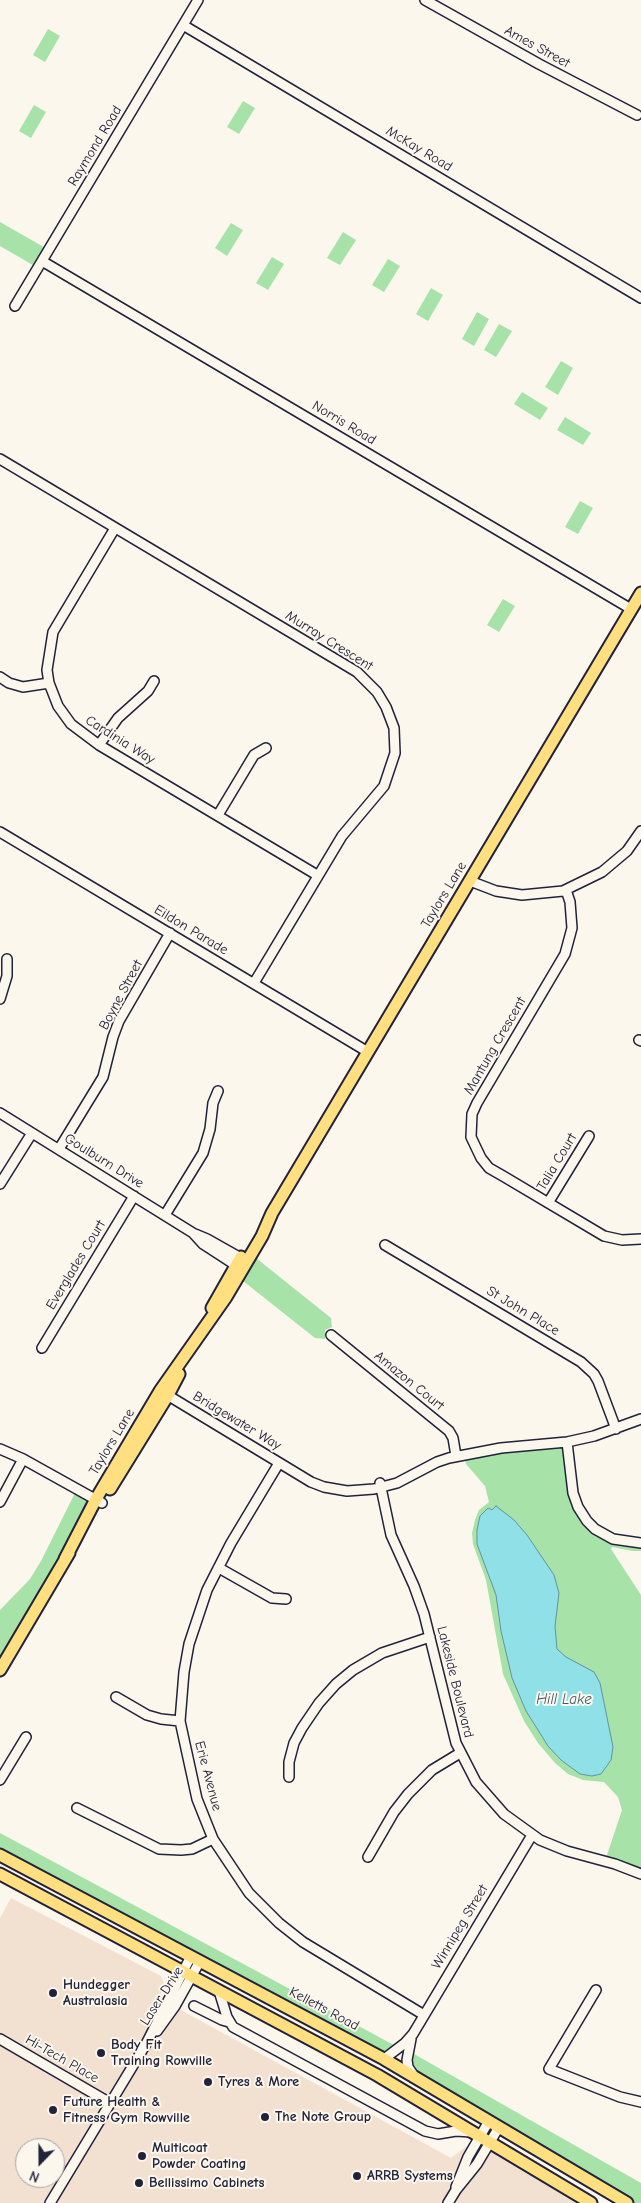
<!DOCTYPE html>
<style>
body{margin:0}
#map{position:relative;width:641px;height:2203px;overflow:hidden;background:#fbf7ec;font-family:"Comic Neue",sans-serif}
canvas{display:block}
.north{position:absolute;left:15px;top:2138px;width:50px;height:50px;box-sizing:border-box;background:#fbf7ec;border:1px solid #a4a2a5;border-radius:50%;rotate:202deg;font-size:14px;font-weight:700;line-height:20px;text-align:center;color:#22223b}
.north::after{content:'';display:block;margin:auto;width:18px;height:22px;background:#22223b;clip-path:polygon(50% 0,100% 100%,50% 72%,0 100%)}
</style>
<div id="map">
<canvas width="641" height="2203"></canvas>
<div class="north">N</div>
</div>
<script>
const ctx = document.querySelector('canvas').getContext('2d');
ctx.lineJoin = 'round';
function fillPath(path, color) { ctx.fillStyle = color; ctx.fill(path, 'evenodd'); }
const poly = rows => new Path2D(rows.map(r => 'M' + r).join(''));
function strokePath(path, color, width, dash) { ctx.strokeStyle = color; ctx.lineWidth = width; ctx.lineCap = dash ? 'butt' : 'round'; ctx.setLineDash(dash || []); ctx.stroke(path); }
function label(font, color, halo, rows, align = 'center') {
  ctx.font = font + ' "Comic Neue",sans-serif'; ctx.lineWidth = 4; ctx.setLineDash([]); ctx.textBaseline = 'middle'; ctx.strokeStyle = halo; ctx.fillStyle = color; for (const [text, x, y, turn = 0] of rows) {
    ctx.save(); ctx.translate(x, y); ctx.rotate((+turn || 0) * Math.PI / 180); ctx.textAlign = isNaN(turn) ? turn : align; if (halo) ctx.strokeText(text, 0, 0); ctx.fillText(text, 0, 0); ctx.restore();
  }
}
fillPath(poly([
 [11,1898,161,1976,165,1985,159,1998,451,2158,480,2136,591,2203,0,2203,0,1918],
 [25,2148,55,2148,55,2178,25,2178]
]), '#f2e0d1');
fillPath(poly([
 [48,29,60,36,45,62,33,55],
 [243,101,255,108,239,134,227,127],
 [34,105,46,112,31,138,19,131],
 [0,222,49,250,38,268,0,246],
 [231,223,243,230,227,256,215,248],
 [343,232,356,240,340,265,327,258],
 [272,257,284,264,268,290,256,283],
 [388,259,400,266,384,292,372,285],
 [431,288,443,295,428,321,416,314],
 [477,312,489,319,474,346,462,339],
 [499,324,512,331,496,357,484,350],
 [561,361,573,368,558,395,545,387],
 [522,392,548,408,540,420,514,404],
 [565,417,591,433,583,445,557,430],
 [580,501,593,508,578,534,565,527],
 [503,599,515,606,499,632,487,625],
 [251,1254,331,1318,332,1327,325,1330,325,1339,315,1338,238,1277],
 [567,1442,571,1486,582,1514,613,1539,612,1545,641,1549,641,1551,633,1551,612,1547,611,1549,641,1595,641,1874,605,1861,622,1810,618,1797,604,1782,583,1780,568,1774,555,1763,538,1743,524,1721,503,1674,486,1580,473,1544,472,1533,475,1520,479,1510,489,1502,485,1486,466,1464,464,1455],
 [77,1489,96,1500,0,1663,0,1610,30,1579,41,1561],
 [0,1833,392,2044,400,2047,384,2059,0,1855],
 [407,2050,641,2183,641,2203,627,2203,415,2077]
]), '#a7e2a8');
const water = poly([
 [496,1506,514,1520,527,1535,554,1575,559,1593,555,1626,557,1649,566,1657,594,1672,600,1683,613,1747,611,1760,601,1774,592,1776,580,1774,561,1760,548,1746,526,1711,512,1678,501,1631,496,1595,477,1544,477,1530,480,1516,488,1508,492,1510,496,1506]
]);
fillPath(water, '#8fe0e7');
strokePath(water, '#6394a2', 1);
const minor = poly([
 [425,0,539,64,637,115],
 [183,25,641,298],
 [42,261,631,609],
 [15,306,198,0],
 [0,459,357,672,377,692,386,707,394,728,395,753,384,786,342,836,254,983],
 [115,528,53,632,47,670,49,683,58,706,71,724,99,745,317,875],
 [0,677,9,683,23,687,49,683],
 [99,745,118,718,148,691,154,681],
 [218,815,254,755,266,748],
 [0,832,368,1052],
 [470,881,496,891,522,895,563,891,602,872,627,851,641,831],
 [566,890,570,902,572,928,565,954,477,1103,472,1114,471,1137,481,1158,489,1168,503,1176,604,1236,622,1240,641,1239],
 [0,999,7,976,7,959],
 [639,1040,641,1041],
 [0,1113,193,1233,203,1244,240,1268],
 [59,1149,103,1077,113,1037,119,1021,170,933],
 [0,1184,32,1133],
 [548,1203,589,1136],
 [165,1215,203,1153,210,1129,213,1103,218,1091],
 [195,1234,207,1239,246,1261],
 [385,1245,581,1362,594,1374,598,1381,616,1429],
 [331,1335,449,1431,453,1438,456,1456],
 [42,1348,134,1196],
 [164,1393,311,1482,324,1487,347,1491,374,1489,397,1483,437,1462,449,1458,501,1448,567,1442,594,1436,641,1419],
 [567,1442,573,1493,578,1507,587,1521,595,1529,613,1539,641,1543],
 [0,1449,23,1459,102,1503],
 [279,1463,231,1543,207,1590,189,1644,184,1672,180,1721,197,1799,213,1839,249,1893,279,1923,303,1942,424,2015],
 [380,1483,391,1535,414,1586,424,1614,456,1743,476,1782,504,1814,540,1840,567,1851,615,1864,641,1874],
 [0,1502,23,1459],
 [219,1568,272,1598,286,1599],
 [116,1697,147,1715,161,1719,180,1721],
 [289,1777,289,1762,294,1743,302,1728,319,1703,336,1684,353,1670,382,1653,430,1637],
 [0,1780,26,1737],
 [77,1808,159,1849,181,1850,192,1849,213,1839],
 [368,1857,394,1812,408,1794,432,1770,460,1753],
 [596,1990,549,2069,620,2097,641,2102],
 [219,1991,227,2017,233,2027,425,2131,438,2134,456,2131,471,2132],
 [194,2006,222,2020,229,2022],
 [157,2031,175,2006,200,1961],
 [0,2039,110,2103],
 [411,2039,407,2060,408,2067,414,2076],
 [384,2059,405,2043,413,2034,532,1835],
 [456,2187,468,2157,489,2121],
 [50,2203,146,2044,191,1956],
 [448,2203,456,2190,477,2164,499,2127]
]);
const major = poly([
 [212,1308,241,1257],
 [110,1489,168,1395,179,1374],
 [65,1559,96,1499,160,1391,226,1297,262,1236,272,1213,641,593],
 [0,1670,69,1553],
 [0,1855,384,2059,627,2203],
 [0,1874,377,2075,591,2203]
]);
strokePath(minor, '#22223b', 12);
strokePath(major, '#22223b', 15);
strokePath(minor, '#fbf7ec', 9);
strokePath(major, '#ffdf80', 11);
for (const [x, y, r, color] of [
 [53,1993,5,"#22223b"],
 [101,2053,5,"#22223b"],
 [208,2082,5,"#22223b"],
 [53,2110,5,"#22223b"],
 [265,2117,5,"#22223b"],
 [142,2156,5,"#22223b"],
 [357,2176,5,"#22223b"],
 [139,2183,5,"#22223b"]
]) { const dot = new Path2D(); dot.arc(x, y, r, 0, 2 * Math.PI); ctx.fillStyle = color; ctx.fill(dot); strokePath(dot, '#fbf7ec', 2); }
label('14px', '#22223b', '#fbf7ec', [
 ["Ames Street",537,47,29],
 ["Raymond Road",95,146,-59],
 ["McKay Road",419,149,31],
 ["Norris Road",344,423,31],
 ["Murray Crescent",329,641,32],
 ["Cardinia Way",120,740,32],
 ["Taylors Lane",444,895,-59],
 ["Eildon Parade",191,930,31],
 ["Boyne Street",121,995,-62],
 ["Mantung Crescent",495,1046,-60],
 ["Goulburn Drive",104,1161,32],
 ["Talia Court",557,1162,-59],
 ["Everglades Court",76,1265,-59],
 ["St John Place",523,1311,31],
 ["Amazon Court",409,1381,39],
 ["Bridgewater Way",237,1421,31],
 ["Taylors Lane",112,1442,-59],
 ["Lakeside Boulevard",455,1682,76],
 ["Erie Avenue",208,1776,75],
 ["Winnipeg Street",460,1927,-59],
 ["Laser Drive",162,1996,-57],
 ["Kelletts Road",324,2009,28],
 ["Hi-Tech Place",62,2059,30]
]);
label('bold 14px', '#22223b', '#fbf7ec', [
 ["Hundegger",63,1985],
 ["Australasia",63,2001],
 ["Body Fit",111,2045],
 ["Training Rowville",111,2061],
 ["Tyres & More",218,2082],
 ["Future Health &",63,2102],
 ["Fitness Gym Rowville",63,2118],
 ["The Note Group",275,2117],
 ["Multicoat",152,2148],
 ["Powder Coating",152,2164],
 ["ARRB Systems",367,2176],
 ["Bellissimo Cabinets",149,2183]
], 'left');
label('italic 15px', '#435b6f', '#fbf7ec', [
 ["Hill Lake",564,1700]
]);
</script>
